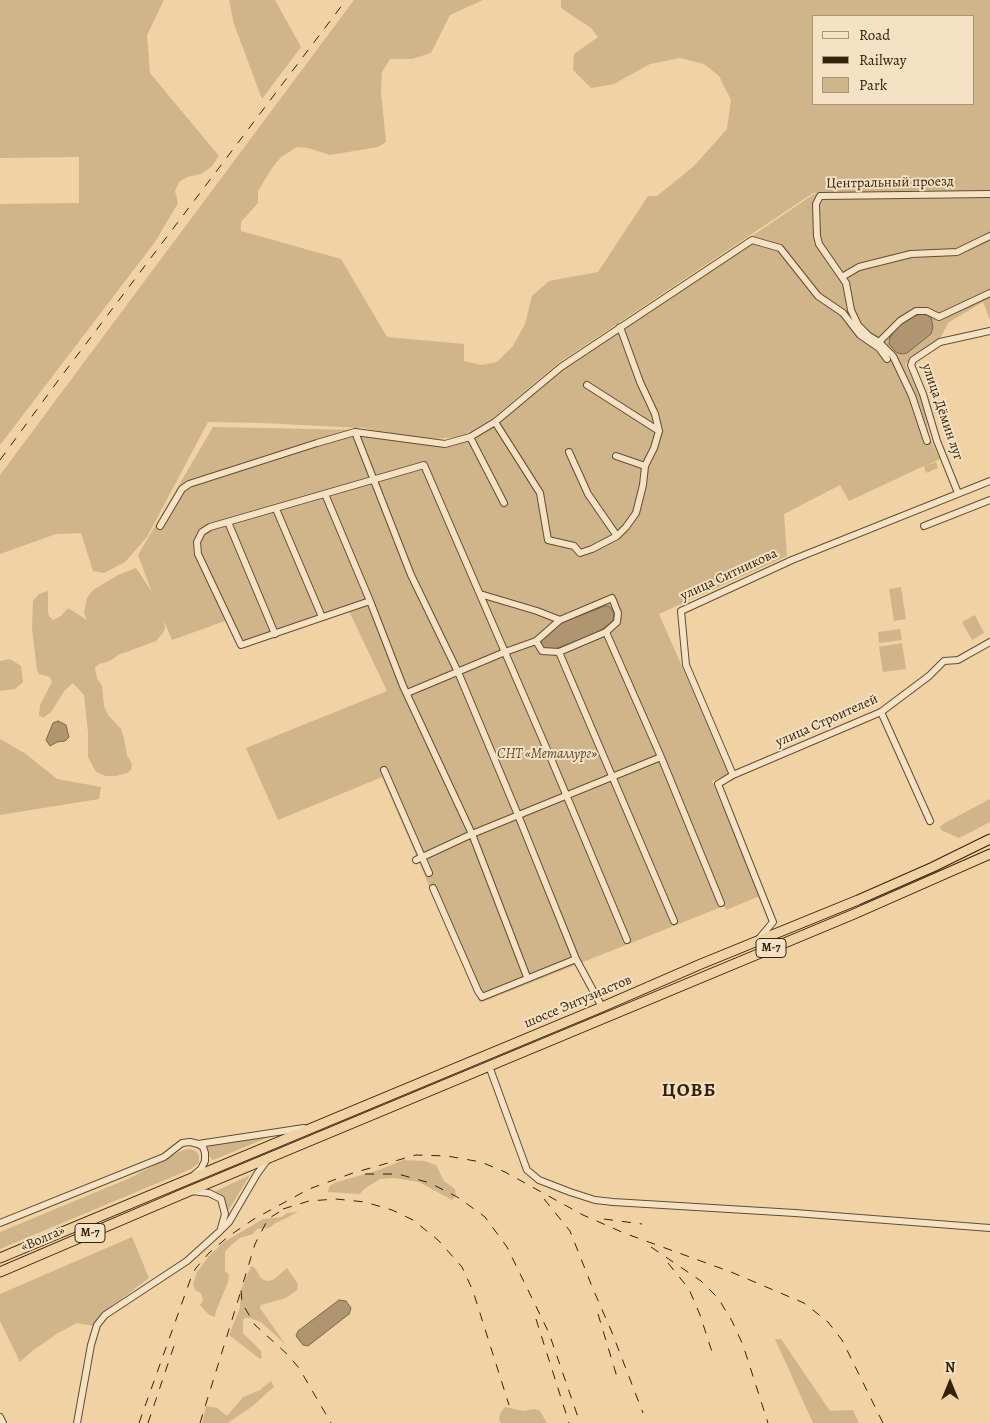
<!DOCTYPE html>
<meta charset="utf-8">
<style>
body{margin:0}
#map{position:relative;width:990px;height:1423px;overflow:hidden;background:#f0d2a4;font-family:Alegreya,serif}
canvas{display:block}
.legend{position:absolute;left:812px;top:15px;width:162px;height:90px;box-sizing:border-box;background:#f5e2c4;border:1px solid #a7957a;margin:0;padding:6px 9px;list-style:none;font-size:15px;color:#33210a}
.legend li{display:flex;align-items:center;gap:10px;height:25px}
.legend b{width:25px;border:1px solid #a7957a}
.north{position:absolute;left:925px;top:1358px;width:50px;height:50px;-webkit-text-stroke:4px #f5e2c4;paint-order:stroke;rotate:0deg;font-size:14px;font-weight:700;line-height:20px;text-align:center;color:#33210a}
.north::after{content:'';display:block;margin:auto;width:18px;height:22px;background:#33210a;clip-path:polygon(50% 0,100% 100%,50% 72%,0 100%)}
</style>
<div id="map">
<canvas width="990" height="1423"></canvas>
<ul class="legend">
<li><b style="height:6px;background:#f5e2c4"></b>Road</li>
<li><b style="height:6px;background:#33210a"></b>Railway</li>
<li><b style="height:14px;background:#d0b48a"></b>Park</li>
</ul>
<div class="north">N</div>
</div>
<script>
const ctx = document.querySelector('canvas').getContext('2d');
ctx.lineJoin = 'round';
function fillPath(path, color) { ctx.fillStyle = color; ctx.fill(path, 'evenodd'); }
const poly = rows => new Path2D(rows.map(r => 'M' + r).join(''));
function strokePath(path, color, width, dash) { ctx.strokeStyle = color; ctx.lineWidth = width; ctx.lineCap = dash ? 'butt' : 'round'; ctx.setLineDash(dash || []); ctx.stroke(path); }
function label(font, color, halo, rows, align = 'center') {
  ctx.font = font + ' Alegreya,serif'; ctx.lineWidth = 4; ctx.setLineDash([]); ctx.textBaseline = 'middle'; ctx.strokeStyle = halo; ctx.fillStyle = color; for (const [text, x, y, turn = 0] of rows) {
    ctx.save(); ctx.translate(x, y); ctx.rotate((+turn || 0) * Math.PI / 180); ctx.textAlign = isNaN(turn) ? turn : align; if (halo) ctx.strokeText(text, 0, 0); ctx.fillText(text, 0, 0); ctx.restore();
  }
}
fillPath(poly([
 [0,0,164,0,147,35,150,73,219,156,211,167,201,174,187,177,179,182,175,191,178,203,155,242,0,445,0,204,79,203,79,157,0,158],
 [229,0,275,0,301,47,262,99,234,24],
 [354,0,483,0,450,15,431,53,412,59,390,59,382,72,381,92,386,142,378,147,330,155,308,148,297,147,281,157,272,168,258,191,258,203,241,222,241,231,341,259,387,337,464,344,464,361,481,365,497,362,513,346,525,324,532,296,549,281,598,272,648,196,657,196,694,166,727,129,731,100,719,76,704,64,680,58,650,64,614,84,591,88,573,70,574,54,598,37,591,28,561,8,561,0,990,0,990,191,813,193,557,364,493,418,464,435,449,438,424,439,445,442,470,434,488,424,510,408,556,369,814,194,990,192,990,320,983,302,949,322,939,340,905,364,921,395,930,439,940,459,925,466,936,462,938,468,926,473,924,466,849,501,840,485,784,514,787,556,659,614,729,774,712,781,760,896,726,910,724,906,480,1003,382,777,278,820,246,748,387,691,349,611,239,649,228,620,172,640,164,621,165,628,163,633,156,641,118,655,110,661,99,664,95,668,97,678,102,686,104,706,108,715,121,729,124,738,127,756,130,760,132,765,131,770,127,773,116,776,106,776,96,772,88,757,88,732,84,695,73,683,65,690,51,712,43,718,39,715,40,705,52,682,50,677,39,674,37,670,32,628,33,601,39,594,48,591,48,612,49,616,53,620,61,616,68,608,87,620,84,613,87,598,93,590,118,575,136,568,152,592,138,555,213,427,365,430,382,432,360,427,361,428,262,423,208,422,147,537,125,562,104,573,93,571,81,533,56,534,0,554,0,475],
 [814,16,974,16,974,104,814,104],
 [901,587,906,619,894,621,889,589],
 [975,615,984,633,972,640,962,622],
 [900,629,902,640,879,643,878,632],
 [902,643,906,669,883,672,879,647],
 [10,659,21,666,23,682,15,689,0,691,0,661],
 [0,739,26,754,57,779,101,787,99,799,0,815],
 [990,799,990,822,959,838,941,830,940,827,943,824],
 [274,1135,213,1160,207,1154,205,1145],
 [190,1149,196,1151,199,1156,199,1163,191,1169,0,1249,0,1232,130,1178,183,1150],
 [403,1160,424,1161,436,1165,444,1181,455,1189,456,1195,452,1200,419,1182,394,1178,380,1179,364,1189,360,1194,328,1192,329,1187,334,1183,379,1170],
 [250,1175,228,1211,222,1198,214,1192],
 [298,1212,274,1224,269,1228,257,1229,253,1234,240,1238,229,1247,225,1252,225,1271,229,1275,228,1282,216,1311,215,1317,209,1315,200,1305,203,1300,201,1293,195,1290,193,1284,197,1272,209,1256,224,1242,263,1219,282,1217,287,1213],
 [132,1237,149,1278,105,1311,94,1326,77,1323,58,1333,32,1351,20,1362,0,1321,0,1294],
 [251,1266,254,1267,261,1278,266,1281,273,1280,287,1268,298,1284,297,1290,286,1298,261,1305,260,1308,286,1345,261,1322,249,1318,245,1318,243,1320,243,1333,261,1351,262,1358,260,1359,229,1335,240,1308,241,1290],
 [775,1339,781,1339,830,1411,853,1410,859,1423,813,1423],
 [271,1381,274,1387,269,1391,254,1405,228,1423,202,1423,206,1406,217,1408,227,1416,243,1397,260,1390],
 [505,1407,523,1411,535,1409,540,1411,547,1423,501,1423,499,1419,501,1412]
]), '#d0b48a');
const water = poly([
 [924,314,931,317,933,327,931,334,907,353,901,354,896,352,889,344,890,337,900,325,911,316,924,314],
 [605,606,609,606,614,613,613,620,609,624,595,634,552,650,544,649,541,644,542,639,563,622,605,606],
 [58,721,66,725,69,737,65,741,57,742,50,746,46,740,53,723,58,721],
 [339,1300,346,1301,351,1308,349,1314,308,1346,303,1345,296,1336,298,1331,339,1300]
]);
fillPath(water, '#b09670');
strokePath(water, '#7e6747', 1);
const minor = poly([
 [842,277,859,267,911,254,957,252,990,236],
 [879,342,900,321,916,311,927,311,939,317,990,293],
 [587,385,659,431],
 [495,422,540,493,548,540,574,546,580,553,592,549,617,536,626,527,636,513,643,485,645,466,654,448,659,431,655,414,640,382,620,327],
 [355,432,411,575,458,672,518,815,576,959,602,1007],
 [470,437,504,503],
 [927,441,912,396,893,356,879,342,869,336,858,325,851,310,846,283,819,244,817,236,816,204,820,196,990,194],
 [569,452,588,494,617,536],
 [616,456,645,466],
 [958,493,937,441,923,394,911,365,913,360,940,342,990,331],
 [325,494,370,601,403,686,472,834,527,977],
 [276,509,322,617],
 [228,522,275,634],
 [160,526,182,489,189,484,317,443,355,432,445,444,470,437,495,422,561,367,752,240,780,248,818,296,843,313,860,335,879,348,887,359],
 [924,526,990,500],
 [480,594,537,611,560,620],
 [370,601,241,645,198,554,197,542,202,532,210,527,424,465,552,761,627,940],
 [606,632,661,757,721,903],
 [559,652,674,921],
 [407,693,505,652,536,641,542,651,559,652,606,632,617,622,618,613,612,598,560,620,536,641],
 [881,712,930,821],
 [384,770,429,873],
 [733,775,686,665,681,611,792,560,990,481],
 [416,860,472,834,661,757],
 [433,888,478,991,482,997,576,959],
 [758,940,773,922,718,784,733,775,881,712,929,676,944,661,958,660,990,642],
 [489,1066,527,1170,539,1180,570,1192,595,1200,613,1202,795,1213,990,1228],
 [195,1174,201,1169,205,1161,205,1153,203,1147,198,1144],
 [191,1191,209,1193,221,1199,225,1214,221,1228],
 [0,1223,164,1157,182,1143,190,1142,198,1144,304,1128],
 [0,1417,3,1423],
 [77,1423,91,1345,97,1325,105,1315,187,1261,219,1232,229,1222,257,1174,268,1159]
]);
const highway = poly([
 [0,1258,602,1007,701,964,858,900,933,867,990,839],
 [0,1272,180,1195,854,914,990,854]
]);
strokePath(minor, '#624d30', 8);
strokePath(highway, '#33210a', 11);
strokePath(minor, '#f5e2c4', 6);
strokePath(highway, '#f0d2a4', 9);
strokePath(poly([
 [0,460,60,378,346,0],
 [365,1174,398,1174,430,1183,459,1198,485,1217,507,1247,549,1333,580,1423],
 [544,1199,570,1231,593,1289,611,1330,643,1413],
 [283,1209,309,1201,336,1199,365,1202,392,1210,413,1220,438,1240,462,1267,473,1291,509,1405],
 [279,1212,268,1219,255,1244,241,1290,242,1303,255,1325,287,1354,299,1368,331,1423],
 [604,1219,642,1224],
 [651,1247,701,1281,718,1298,732,1321,743,1345,768,1423],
 [668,1263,689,1289,700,1315,714,1358],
 [598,1314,617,1377],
 [536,1319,569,1423],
 [139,1423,192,1275,196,1268,209,1253,229,1236,254,1219,309,1189,353,1173,416,1155,447,1156,481,1162,505,1172,583,1215,624,1233,731,1272,804,1303,828,1322,842,1340,883,1423],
 [148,1423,176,1340],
 [200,1423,240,1294]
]), '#33210a', 1, [9, 9]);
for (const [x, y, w] of [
 [771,948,30],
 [90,1233,30]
]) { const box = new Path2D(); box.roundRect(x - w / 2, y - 9.5, w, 19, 4); ctx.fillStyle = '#f5e2c4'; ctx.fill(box); strokePath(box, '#33210a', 1); }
label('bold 12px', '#33210a', null, [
 ["М-7",771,948],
 ["М-7",90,1233]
]);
label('14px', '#33210a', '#f5e2c4', [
 ["Центральный проезд",890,183,-1],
 ["улица Дёмин луг",942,412,71],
 ["улица Ситникова",729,575,-25],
 ["улица Строителей",827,721,-24],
 ["шоссе Энтузиастов",578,1002,-23],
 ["«Волга»",43,1239,-23]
]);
label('italic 14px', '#5a462a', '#f5e2c4', [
 ["СНТ «Металлург»",547,755]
]);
ctx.letterSpacing = '1px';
label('bold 19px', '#33210a', '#f5e2c4', [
 ["ЦОВБ",689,1091]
]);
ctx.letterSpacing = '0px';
</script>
